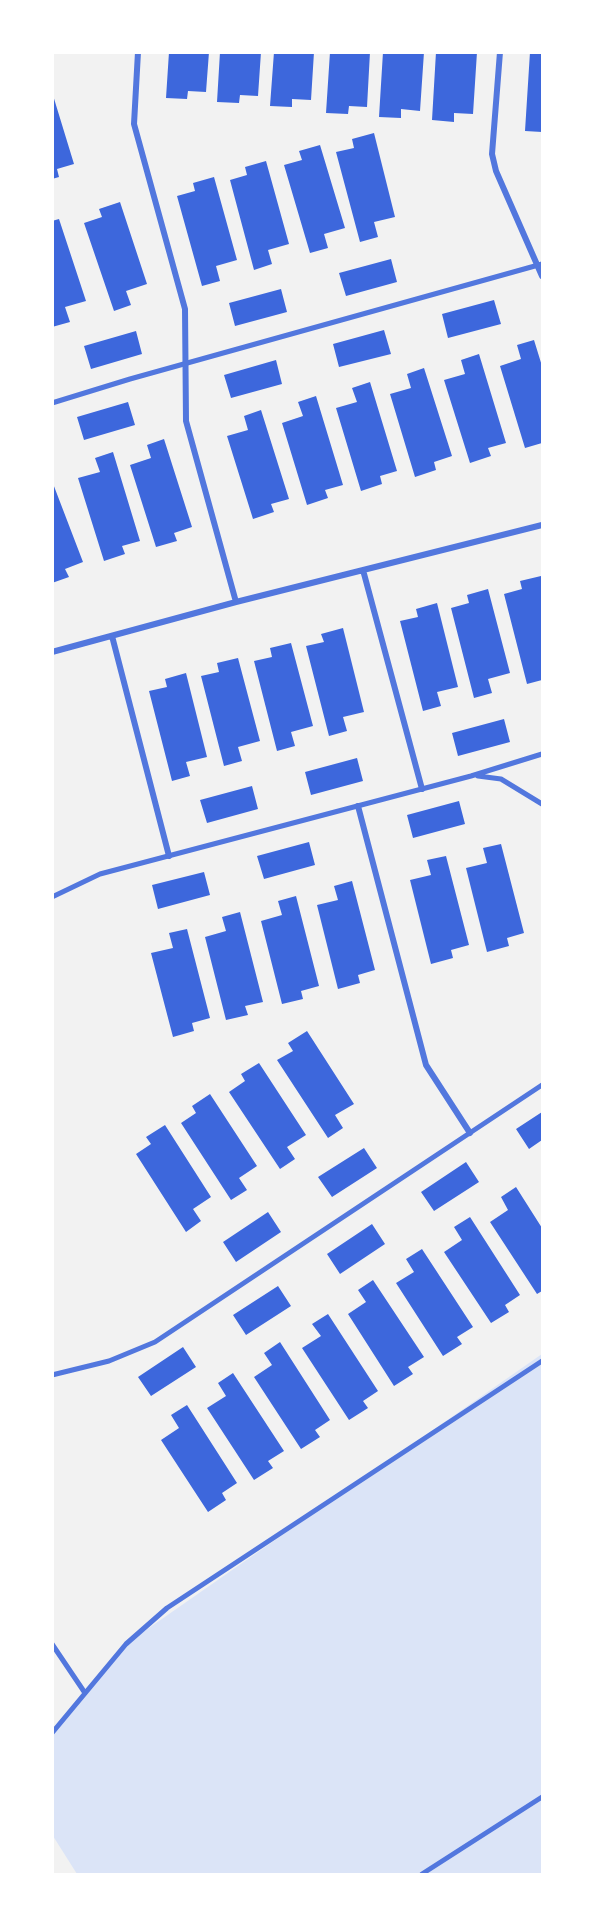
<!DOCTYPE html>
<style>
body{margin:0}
#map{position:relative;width:595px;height:1927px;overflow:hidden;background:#f2f2f2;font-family:Mulish,sans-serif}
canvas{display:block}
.frame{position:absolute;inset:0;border:54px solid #fff;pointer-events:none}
</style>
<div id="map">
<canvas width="595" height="1927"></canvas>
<div class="frame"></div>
</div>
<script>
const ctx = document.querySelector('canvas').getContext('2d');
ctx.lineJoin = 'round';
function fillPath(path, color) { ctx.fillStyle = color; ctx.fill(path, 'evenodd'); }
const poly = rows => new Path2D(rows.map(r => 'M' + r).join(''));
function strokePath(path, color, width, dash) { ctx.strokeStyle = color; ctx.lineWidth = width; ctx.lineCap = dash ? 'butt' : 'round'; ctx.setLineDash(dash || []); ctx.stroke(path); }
fillPath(poly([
 [542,1354,542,1874,77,1874,53,1836,53,1734,126,1644]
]), '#dbe4f7');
fillPath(poly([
 [169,52,209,52,206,92,188,91,187,99,166,98],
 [220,52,261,52,258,96,240,95,239,103,217,102],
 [274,52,314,52,311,100,292,99,292,107,270,106],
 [330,52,370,52,367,107,349,106,348,114,326,113],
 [383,52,424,52,420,111,401,109,401,118,379,117],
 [436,52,477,52,473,114,454,113,454,122,432,120],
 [530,52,542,52,542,132,525,131],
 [52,92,74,164,57,169,59,177,52,179],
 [374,133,395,217,374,222,378,237,360,242,336,152,354,148,352,139],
 [320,145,345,228,324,234,328,248,310,253,284,165,302,160,299,151],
 [266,161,289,244,268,250,272,264,254,270,230,180,247,175,245,167],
 [214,177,237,260,216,266,220,281,202,286,177,196,195,191,193,183],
 [120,202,147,284,126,291,131,305,114,311,84,223,102,217,99,209],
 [59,219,86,301,65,307,70,322,52,327,52,221],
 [391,259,397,282,346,296,339,273],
 [281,289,287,312,235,326,229,303],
 [494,300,501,324,448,338,442,314],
 [384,330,391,354,339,367,333,344],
 [136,331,142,354,91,369,84,346],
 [534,340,542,366,542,443,525,448,500,366,521,359,517,345],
 [479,354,506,443,488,448,491,456,470,463,444,380,465,374,461,360],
 [276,360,282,384,231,398,224,375],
 [424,368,452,456,434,462,436,470,415,477,390,394,411,388,407,374],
 [370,382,397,471,380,476,382,484,361,491,336,408,357,402,352,388],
 [316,396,343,485,325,490,328,498,307,505,282,423,303,416,298,402],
 [128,402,135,425,84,440,77,417],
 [261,410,289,499,271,504,274,512,253,519,227,436,248,430,244,416],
 [164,439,192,527,174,533,177,541,156,547,130,465,151,458,147,445],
 [113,452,140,541,122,546,125,554,104,561,78,478,100,472,95,458],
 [52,481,83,562,65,569,69,577,52,583],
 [541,576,542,680,527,684,504,594,522,589,520,581],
 [488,589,510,673,488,679,492,693,474,698,451,608,469,603,467,595],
 [437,603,458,687,437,692,441,706,423,711,400,621,418,617,416,609],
 [343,628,364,712,343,717,347,731,329,736,306,646,324,642,321,634],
 [291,643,313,726,291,732,295,746,277,751,254,661,272,657,270,648],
 [238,658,260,741,238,747,242,761,224,766,201,676,219,672,217,663],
 [186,673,207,757,186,762,190,776,172,781,149,691,167,687,165,679],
 [504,719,510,742,458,756,452,733],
 [357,758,363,781,311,795,305,772],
 [252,786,258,809,207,823,200,800],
 [459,801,465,824,413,838,407,815],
 [309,842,315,865,264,879,257,856],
 [501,844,524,933,507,938,509,946,487,952,466,868,487,863,483,848],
 [446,856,469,945,451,950,453,958,431,964,410,880,431,875,427,860],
 [204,872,210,895,158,909,152,885],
 [352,881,375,970,358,975,360,983,338,989,317,905,338,900,334,886],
 [296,896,319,986,301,991,303,999,282,1004,261,921,282,915,278,901],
 [240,912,263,1002,245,1006,248,1015,226,1020,205,937,226,931,222,917],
 [187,929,210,1018,192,1023,194,1031,173,1037,151,953,173,948,169,933],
 [307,1031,354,1104,335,1115,343,1128,328,1138,277,1060,293,1051,288,1043],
 [259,1063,306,1135,287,1147,295,1159,280,1169,229,1092,245,1081,241,1074],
 [210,1094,257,1166,239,1178,247,1190,231,1200,181,1123,196,1113,192,1106],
 [542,1112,542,1140,529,1149,516,1129],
 [165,1125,211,1197,193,1209,201,1221,186,1232,136,1154,151,1144,146,1137],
 [364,1148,377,1168,332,1197,318,1177],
 [466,1162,479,1182,434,1211,421,1192],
 [516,1187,542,1228,542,1291,537,1294,490,1222,508,1210,501,1197],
 [268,1212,281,1232,236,1262,223,1242],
 [470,1217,520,1295,505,1305,509,1312,491,1323,444,1252,462,1240,454,1227],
 [372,1224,385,1244,340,1274,327,1254],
 [422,1249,473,1327,457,1337,462,1344,443,1356,396,1283,414,1272,406,1259],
 [373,1280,424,1357,408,1367,413,1374,394,1386,348,1314,366,1302,358,1290],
 [278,1286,291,1306,246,1335,233,1315],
 [328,1314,378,1391,363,1401,368,1408,349,1420,302,1348,321,1336,312,1324],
 [280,1342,330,1420,315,1430,320,1437,301,1449,254,1377,272,1365,264,1353],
 [183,1347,196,1367,151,1396,138,1377],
 [233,1373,284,1451,268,1461,273,1468,254,1480,207,1408,226,1396,218,1383],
 [187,1405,237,1483,222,1493,226,1500,208,1512,161,1440,179,1428,171,1415]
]), '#3d67dc');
strokePath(poly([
 [52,403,130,379,542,264],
 [478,776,501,779,542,804],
 [52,897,100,874,471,776,542,754],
 [52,1375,109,1361,155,1342,542,1085],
 [52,1644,85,1693],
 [52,1733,126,1644,167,1608,542,1361],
 [422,1874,542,1797]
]), '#5277de', 5);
strokePath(poly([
 [138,52,134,124,185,309,186,421,236,602],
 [500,52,492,154,496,171,542,276],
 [363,570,422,789],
 [112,636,169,856],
 [52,652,236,602,542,525],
 [358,806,426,1065,470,1133]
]), '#5277de', 6);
</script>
